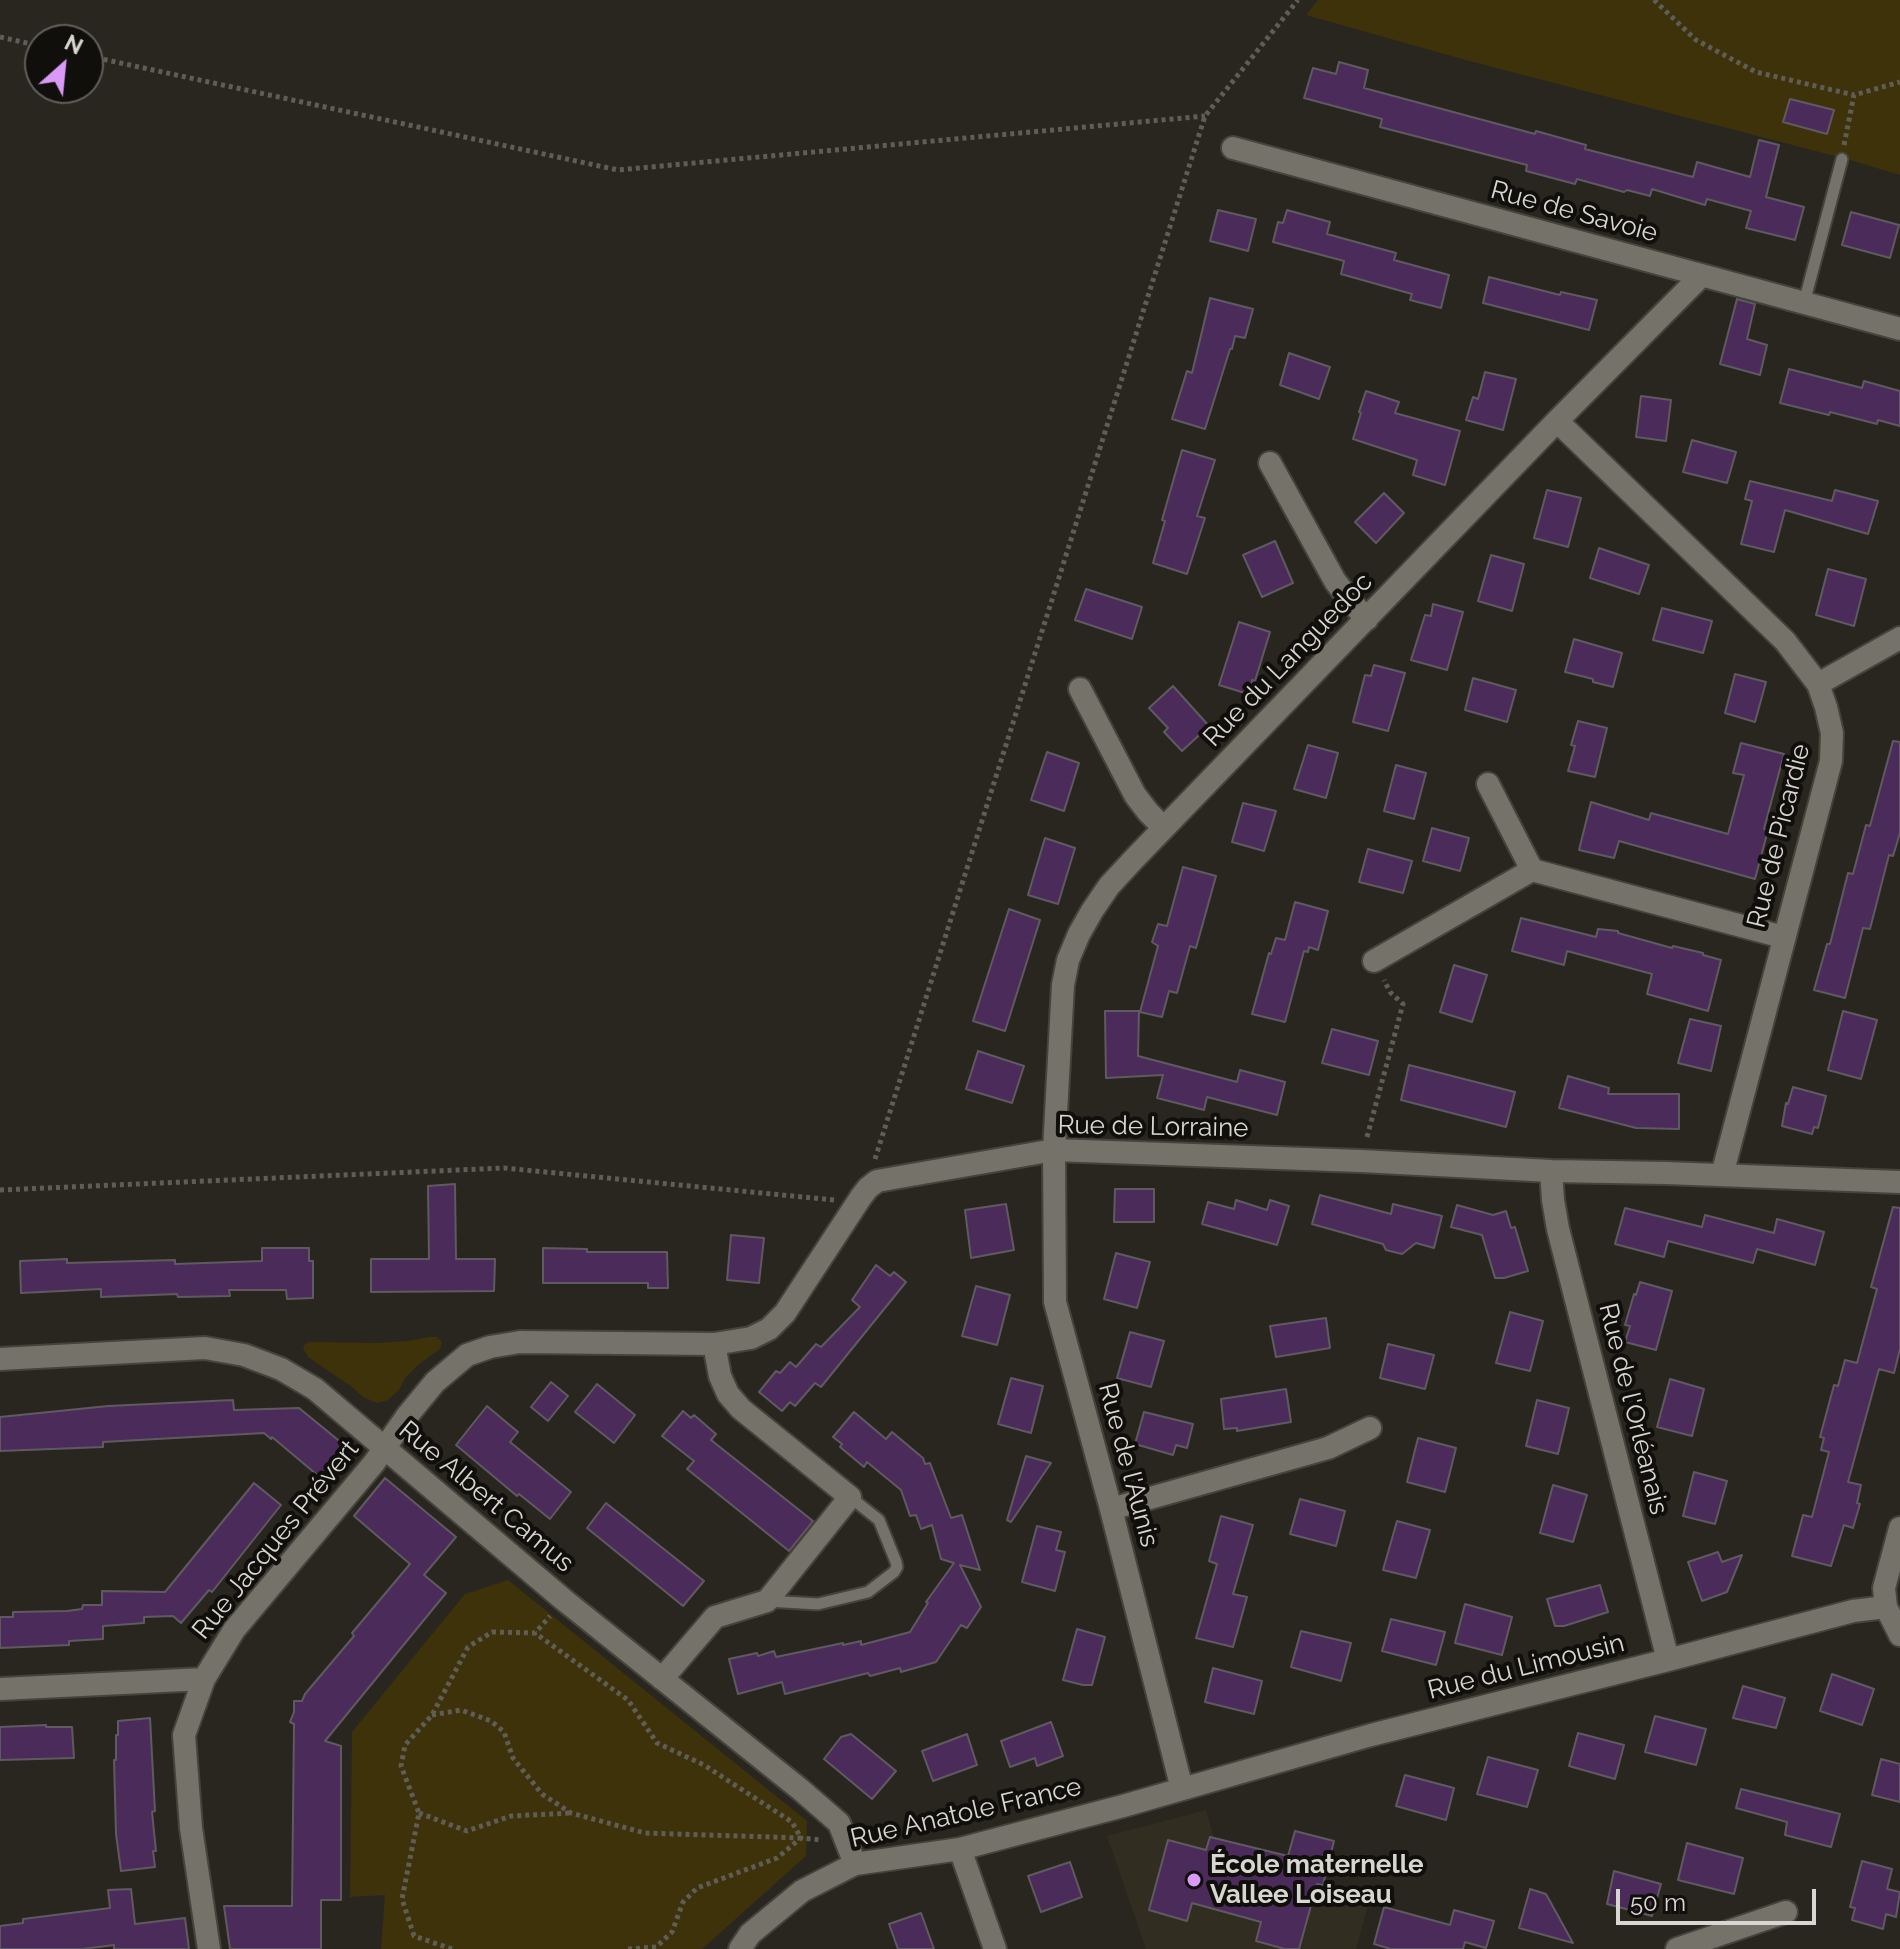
<!DOCTYPE html>
<meta charset="utf-8">
<style>
body{margin:0}
#map{position:relative;width:1900px;height:1949px;overflow:hidden;background:#29261f;font-family:Raleway,sans-serif}
canvas{display:block}
.north{position:absolute;left:24px;top:24px;width:80px;height:80px;box-sizing:border-box;background:#100f0c;border:2px solid #605f5b;border-radius:50%;rotate:27deg;font-size:22px;font-weight:700;line-height:32px;text-align:center;color:#d7d6d1}
.north::after{content:'';display:block;margin:auto;width:28px;height:36px;background:#d99af7;clip-path:polygon(50% 0,100% 100%,50% 72%,0 100%)}
.scale{position:absolute;left:1616px;top:1889px;width:200px;height:36px;box-sizing:border-box;border:4px solid #d7d6d1;border-top:0;padding-left:10px;font-size:24px;line-height:28px;white-space:nowrap;color:#d7d6d1;-webkit-text-stroke:6px #100f0c;paint-order:stroke}
</style>
<div id="map">
<canvas width="1900" height="1949"></canvas>
<div class="north">N</div>
<div class="scale">50 m</div>
</div>
<script>
const ctx = document.querySelector('canvas').getContext('2d');
ctx.lineJoin = 'round';
function fillPath(path, color) { ctx.fillStyle = color; ctx.fill(path, 'evenodd'); }
const poly = rows => new Path2D(rows.map(r => 'M' + r).join(''));
function strokePath(path, color, width, dash) { ctx.strokeStyle = color; ctx.lineWidth = width; ctx.lineCap = dash ? 'butt' : 'round'; ctx.setLineDash(dash || []); ctx.stroke(path); }
function label(font, color, halo, rows, align = 'center') {
  ctx.font = font + ' Raleway,sans-serif'; ctx.lineWidth = 8; ctx.setLineDash([]); ctx.textBaseline = 'middle'; ctx.strokeStyle = halo; ctx.fillStyle = color; for (const [text, x, y, turn = 0] of rows) {
    ctx.save(); ctx.translate(x, y); ctx.rotate((+turn || 0) * Math.PI / 180); ctx.textAlign = isNaN(turn) ? turn : align; if (halo) ctx.strokeText(text, 0, 0); ctx.fillText(text, 0, 0); ctx.restore();
  }
}
fillPath(poly([
 [1206,1810,1214,1838,1265,1850,1258,1878,1283,1873,1295,1831,1334,1841,1323,1885,1370,1898,1356,1949,1146,1949,1107,1836]
]), '#312d20');
fillPath(poly([
 [1318,0,1900,0,1900,175,1850,160,1462,59,1306,15],
 [429,1337,437,1337,442,1342,440,1349,418,1365,405,1378,399,1390,388,1400,377,1403,363,1397,352,1387,308,1357,303,1349,305,1344,309,1342,377,1343,408,1341],
 [508,1580,807,1821,806,1856,702,1949,381,1949,385,1895,350,1897,352,1732,465,1594]
]), '#3e320a');
const building = poly([
 [1339,62,1368,70,1364,88,1535,134,1536,131,1586,145,1585,149,1693,177,1697,162,1750,177,1759,140,1779,145,1766,197,1804,207,1795,240,1746,228,1751,211,1707,199,1705,205,1652,189,1650,196,1627,190,1624,192,1577,179,1575,184,1526,171,1527,165,1380,127,1382,119,1304,98,1313,68,1336,74,1339,62],
 [1790,99,1834,110,1827,134,1783,122,1790,99],
 [1218,210,1256,219,1248,251,1210,241,1218,210],
 [1287,210,1330,222,1327,234,1396,253,1394,260,1449,275,1441,308,1410,300,1412,294,1341,274,1344,261,1273,242,1278,222,1283,223,1287,210],
 [1851,212,1899,225,1890,258,1842,245,1851,212],
 [1489,277,1560,295,1561,292,1597,300,1589,330,1483,303,1489,277],
 [1210,298,1253,309,1245,338,1235,336,1232,349,1230,349,1205,429,1172,419,1187,371,1192,373,1210,298],
 [1737,299,1755,304,1747,339,1767,345,1760,375,1720,364,1737,299],
 [1289,353,1330,367,1319,399,1280,385,1289,353],
 [1789,369,1862,388,1864,381,1900,391,1900,426,1878,420,1877,424,1830,412,1829,415,1780,403,1789,369],
 [1485,372,1516,379,1503,430,1466,420,1473,397,1478,399,1485,372],
 [1366,391,1399,402,1395,413,1460,431,1445,485,1413,475,1417,460,1353,439,1361,413,1359,412,1366,391],
 [1641,396,1671,400,1666,441,1636,437,1641,396],
 [1692,440,1736,452,1727,483,1683,472,1692,440],
 [1182,450,1215,460,1197,516,1205,518,1187,574,1153,563,1165,521,1162,520,1182,450],
 [1750,481,1832,501,1835,490,1878,501,1868,534,1785,510,1774,552,1741,544,1752,501,1745,499,1750,481],
 [1547,490,1581,498,1568,547,1534,538,1547,490],
 [1384,493,1404,513,1376,543,1355,522,1384,493],
 [1275,541,1293,583,1262,597,1243,555,1275,541],
 [1599,548,1649,565,1639,594,1590,578,1599,548],
 [1491,555,1524,564,1512,611,1478,601,1491,555],
 [1828,569,1866,579,1854,626,1816,615,1828,569],
 [1086,589,1142,607,1132,639,1075,620,1086,589],
 [1433,604,1463,612,1447,670,1411,660,1425,615,1431,616,1433,604],
 [1662,608,1712,621,1703,653,1653,640,1662,608],
 [1239,622,1270,632,1255,681,1252,680,1248,694,1219,685,1239,622],
 [1574,639,1622,653,1613,687,1593,682,1593,679,1565,672,1574,639],
 [1374,665,1405,673,1388,731,1353,722,1365,675,1371,676,1374,665],
 [1735,674,1766,682,1755,722,1725,713,1735,674],
 [1473,678,1516,690,1507,722,1465,710,1473,678],
 [1173,686,1209,726,1182,751,1164,732,1168,728,1149,708,1173,686],
 [1578,721,1607,728,1595,777,1568,771,1575,746,1571,745,1578,721],
 [1893,741,1900,742,1900,833,1893,856,1889,855,1870,929,1863,928,1845,998,1814,990,1827,944,1830,944,1848,873,1853,874,1866,825,1870,826,1893,741],
 [1741,743,1784,754,1764,829,1768,830,1755,879,1619,841,1614,858,1579,850,1591,802,1649,820,1651,813,1728,834,1744,775,1733,773,1741,743],
 [1308,745,1338,753,1326,798,1294,789,1308,745],
 [1047,752,1079,763,1064,811,1031,800,1047,752],
 [1396,765,1426,773,1414,819,1384,811,1396,765],
 [1243,803,1276,811,1264,851,1232,842,1243,803],
 [1432,828,1469,838,1460,871,1423,861,1432,828],
 [1045,838,1075,848,1058,904,1028,895,1045,838],
 [1368,849,1412,861,1403,893,1359,882,1368,849],
 [1183,867,1216,876,1196,948,1190,946,1177,993,1169,991,1162,1017,1140,1012,1158,946,1152,942,1158,924,1167,926,1183,867],
 [1295,902,1328,911,1318,950,1309,947,1308,952,1304,951,1285,1022,1252,1014,1269,953,1271,954,1276,938,1285,940,1295,902],
 [1009,909,1040,920,1005,1031,973,1021,1009,909],
 [1521,918,1596,937,1598,929,1618,931,1618,933,1672,948,1673,946,1703,953,1703,955,1721,960,1708,1011,1647,994,1652,974,1567,951,1564,965,1512,951,1521,918],
 [1454,965,1487,975,1472,1022,1440,1012,1454,965],
 [1105,1011,1139,1011,1138,1056,1237,1082,1240,1070,1285,1082,1277,1115,1207,1097,1204,1110,1157,1098,1163,1075,1106,1078,1105,1011],
 [1843,1011,1877,1020,1861,1079,1828,1070,1843,1011],
 [1690,1019,1721,1026,1711,1071,1678,1063,1690,1019],
 [1332,1029,1378,1041,1369,1075,1322,1063,1332,1029],
 [978,1051,1024,1066,1012,1103,966,1089,978,1051],
 [1409,1065,1515,1092,1506,1127,1401,1100,1409,1065],
 [1568,1076,1609,1088,1608,1094,1679,1094,1679,1129,1636,1128,1559,1108,1568,1076],
 [1793,1087,1826,1096,1818,1128,1814,1127,1812,1134,1782,1126,1786,1103,1788,1104,1793,1087],
 [455,1184,456,1259,495,1259,494,1291,371,1292,371,1259,429,1259,428,1186,455,1184],
 [1115,1189,1154,1189,1154,1222,1114,1222,1115,1189],
 [1320,1195,1391,1214,1393,1204,1442,1216,1434,1248,1416,1243,1402,1254,1386,1250,1383,1244,1312,1224,1320,1195],
 [1236,1200,1267,1210,1270,1200,1289,1206,1277,1245,1202,1224,1208,1202,1234,1209,1236,1200],
 [1006,1204,1014,1250,971,1258,965,1210,1006,1204],
 [1457,1205,1493,1215,1506,1211,1511,1228,1515,1227,1528,1271,1504,1278,1495,1278,1482,1235,1451,1227,1457,1205],
 [1893,1207,1900,1208,1900,1349,1894,1373,1879,1369,1848,1482,1861,1485,1857,1503,1860,1504,1853,1528,1844,1525,1831,1566,1792,1556,1803,1515,1812,1517,1829,1452,1821,1450,1824,1438,1820,1437,1834,1385,1838,1386,1845,1360,1857,1363,1877,1289,1871,1287,1893,1207],
 [1625,1208,1702,1227,1705,1215,1774,1233,1777,1219,1824,1232,1815,1265,1757,1249,1753,1263,1668,1241,1664,1257,1615,1244,1625,1208],
 [731,1235,764,1238,759,1283,727,1280,731,1235],
 [262,1248,309,1248,309,1261,313,1261,313,1298,287,1299,286,1290,229,1290,230,1296,178,1297,177,1294,101,1297,101,1289,21,1293,20,1261,67,1259,67,1263,175,1260,175,1264,262,1261,262,1248],
 [543,1248,587,1249,587,1252,667,1252,668,1288,648,1288,648,1283,543,1283,543,1248],
 [1116,1253,1150,1262,1137,1308,1104,1299,1116,1253],
 [876,1265,890,1276,894,1272,906,1282,821,1387,815,1383,795,1406,790,1402,782,1411,759,1392,776,1371,780,1373,790,1362,796,1367,816,1344,821,1347,860,1307,852,1300,876,1265],
 [1640,1282,1672,1291,1656,1350,1625,1342,1630,1326,1625,1325,1634,1294,1636,1295,1640,1282],
 [976,1286,1010,1295,997,1345,962,1336,976,1286],
 [1510,1312,1543,1321,1530,1371,1496,1363,1510,1312],
 [1326,1318,1330,1348,1276,1357,1270,1326,1326,1318],
 [1130,1332,1164,1341,1151,1387,1117,1378,1130,1332],
 [1388,1344,1434,1355,1425,1389,1380,1378,1388,1344],
 [1011,1378,1043,1386,1031,1433,998,1424,1011,1378],
 [1670,1379,1704,1389,1692,1436,1657,1427,1670,1379],
 [551,1382,568,1396,548,1421,531,1407,551,1382],
 [597,1384,635,1415,614,1443,575,1412,597,1384],
 [1286,1389,1291,1422,1237,1431,1237,1428,1224,1429,1221,1399,1286,1389],
 [233,1400,234,1410,299,1408,354,1453,328,1484,272,1437,271,1439,264,1433,103,1442,103,1447,0,1451,0,1417,108,1406,233,1400],
 [1537,1400,1569,1408,1558,1454,1526,1446,1537,1400],
 [487,1406,518,1432,510,1442,571,1492,550,1519,519,1494,517,1496,456,1445,487,1406],
 [683,1411,691,1418,694,1415,716,1434,711,1440,813,1521,789,1551,687,1469,694,1461,662,1436,683,1411],
 [854,1412,886,1439,892,1432,923,1458,925,1464,930,1463,951,1518,962,1515,980,1570,960,1565,981,1607,967,1628,961,1625,936,1662,901,1672,900,1668,870,1676,868,1673,785,1694,782,1682,738,1694,729,1659,757,1653,758,1656,774,1651,776,1657,843,1643,843,1645,861,1641,861,1645,910,1632,928,1603,926,1602,954,1563,941,1559,932,1525,921,1529,916,1515,910,1516,901,1490,867,1462,864,1467,840,1447,842,1444,833,1437,854,1412],
 [1144,1412,1193,1424,1187,1448,1176,1445,1173,1455,1135,1444,1144,1412],
 [1418,1438,1456,1448,1445,1492,1407,1482,1418,1438],
 [1026,1456,1051,1463,1011,1522,1007,1520,1026,1456],
 [1694,1472,1727,1481,1715,1524,1683,1516,1694,1472],
 [385,1478,456,1537,424,1575,446,1593,325,1741,341,1746,341,1900,321,1900,321,1949,230,1949,224,1906,292,1906,294,1724,290,1722,294,1712,294,1701,302,1701,305,1694,354,1636,352,1633,410,1564,354,1516,385,1478],
 [254,1483,281,1505,212,1592,209,1590,181,1623,173,1616,144,1617,144,1623,103,1626,103,1639,69,1641,69,1645,0,1648,0,1617,13,1617,13,1612,67,1611,82,1609,83,1605,102,1605,102,1591,165,1592,254,1483],
 [1553,1485,1587,1495,1573,1542,1540,1533,1553,1485],
 [1300,1499,1345,1511,1336,1546,1290,1534,1300,1499],
 [606,1503,704,1581,683,1606,587,1528,606,1503],
 [1221,1516,1253,1525,1233,1594,1247,1597,1233,1647,1196,1638,1217,1564,1209,1561,1221,1516],
 [1397,1521,1430,1530,1416,1578,1383,1570,1397,1521],
 [1037,1526,1061,1532,1056,1550,1065,1552,1055,1591,1022,1582,1037,1526],
 [1718,1552,1722,1562,1742,1555,1727,1592,1702,1601,1688,1562,1718,1552],
 [1600,1585,1608,1612,1564,1626,1555,1626,1547,1599,1600,1585],
 [1465,1604,1512,1617,1502,1655,1455,1643,1465,1604],
 [1391,1619,1445,1632,1436,1665,1382,1651,1391,1619],
 [1077,1629,1105,1637,1092,1685,1083,1685,1063,1680,1077,1629],
 [1301,1631,1351,1643,1341,1681,1291,1667,1301,1631],
 [1213,1668,1262,1681,1254,1714,1205,1702,1213,1668],
 [1832,1674,1874,1689,1862,1725,1820,1711,1832,1674],
 [1743,1686,1785,1698,1776,1728,1733,1718,1743,1686],
 [1655,1716,1706,1729,1696,1765,1645,1752,1655,1716],
 [150,1718,155,1811,152,1812,156,1851,153,1851,155,1867,121,1871,116,1834,114,1760,116,1760,116,1735,118,1735,118,1721,150,1718],
 [1051,1722,1063,1756,1037,1766,1035,1758,1010,1767,1001,1741,1051,1722],
 [46,1725,46,1727,72,1727,74,1758,0,1760,0,1727,46,1725],
 [1578,1733,1624,1745,1615,1779,1569,1766,1578,1733],
 [851,1734,896,1771,872,1799,824,1759,841,1737,851,1734],
 [967,1734,977,1765,933,1781,922,1751,967,1734],
 [1488,1757,1538,1770,1527,1807,1477,1794,1488,1757],
 [1881,1759,1900,1764,1900,1802,1872,1795,1881,1759],
 [1405,1775,1454,1788,1446,1820,1396,1806,1405,1775],
 [1741,1789,1840,1814,1831,1847,1785,1835,1787,1822,1736,1808,1741,1789],
 [1295,1831,1334,1841,1323,1885,1317,1884,1299,1949,1285,1949,1256,1941,1261,1922,1192,1903,1187,1921,1149,1910,1168,1840,1206,1850,1210,1837,1288,1856,1295,1831],
 [1687,1843,1743,1858,1734,1894,1678,1880,1687,1843],
 [1862,1861,1892,1869,1887,1889,1900,1892,1896,1917,1886,1914,1883,1929,1852,1920,1855,1908,1850,1907,1862,1861],
 [1070,1862,1082,1897,1041,1912,1028,1876,1070,1862],
 [1614,1871,1661,1884,1652,1916,1607,1904,1614,1871],
 [131,1889,135,1924,185,1918,189,1949,114,1949,114,1945,83,1949,0,1949,0,1926,23,1923,23,1919,110,1908,108,1890,131,1889],
 [1530,1889,1546,1894,1573,1943,1519,1928,1530,1889],
 [1384,1907,1450,1925,1454,1910,1494,1921,1486,1948,1465,1942,1463,1949,1391,1949,1374,1944,1384,1907],
 [921,1913,934,1949,898,1949,889,1924,921,1913]
]);
fillPath(building, '#4b2b5a');
strokePath(building, '#5f5a61', 2);
const service = poly([
 [1804,303,1842,159],
 [767,1601,818,1604,868,1592,894,1572,897,1567,896,1562,879,1520,850,1497]
]);
const minor = poly([
 [1233,148,1900,329],
 [1557,421,1785,641,1818,684,1826,707,1832,733,1831,761,1722,1175],
 [1270,463,1335,581,1351,602,1367,619],
 [1818,684,1900,638],
 [1080,689,1135,795,1148,812,1164,828],
 [1488,784,1532,870],
 [1374,961,1532,870,1783,937],
 [1551,1171,1553,1200,1558,1229,1668,1660],
 [0,1359,205,1348,244,1355,281,1369,315,1389,564,1600,801,1790,839,1823,855,1864],
 [1111,1509,1328,1448,1370,1428],
 [1900,1528,1884,1588,1886,1607,1900,1635],
 [662,1679,715,1617,767,1601,850,1497,741,1409,728,1394,720,1376,714,1344],
 [0,1689,204,1679],
 [1182,1789,1111,1509,1055,1302,1054,1150,1063,985,1068,960,1079,934,1092,911,1109,886,1134,859,1557,421,1701,276],
 [960,1849,995,1949],
 [209,1949,191,1828,184,1735,204,1679,234,1630,374,1463,407,1416,435,1382,467,1355,490,1347,520,1342,714,1344,751,1338,769,1329,785,1313,861,1197,868,1188,877,1181,1054,1150,1361,1161,1551,1171,1666,1173,1900,1182],
 [740,1949,750,1934,802,1891,855,1864,960,1849,1123,1806,1371,1735,1668,1660,1853,1611,1886,1607],
 [1677,1949,1786,1912]
]);
strokePath(service, '#44433c', 15);
strokePath(minor, '#44433c', 26);
strokePath(poly([
 [1654,0,1696,40,1756,72,1854,95],
 [0,37,40,46],
 [88,56,618,170,1205,116],
 [1844,145,1854,95,1900,82],
 [1367,1137,1403,1004,1390,992,1384,980],
 [875,1159,1205,116,1298,0],
 [0,1190,504,1168,834,1200],
 [432,1715,461,1710,491,1721,504,1732,513,1758,542,1794,571,1813,645,1833,801,1838,792,1822,704,1765,657,1743,628,1700,535,1633],
 [419,1813,467,1831,511,1816,571,1813],
 [452,1949,414,1936,402,1899,419,1813,401,1766,405,1745,432,1715,468,1647,492,1632,535,1633,550,1616],
 [628,1949,656,1947,672,1932,683,1902,697,1888,777,1858,801,1838,822,1840]
]), '#605d57', 5, [4, 4]);
strokePath(service, '#757269', 11);
strokePath(minor, '#757269', 22);
for (const [x, y, r, color] of [
 [1194,1880,8,"#d99af7"]
]) { const dot = new Path2D(); dot.arc(x, y, r, 0, 2 * Math.PI); ctx.fillStyle = color; ctx.fill(dot); strokePath(dot, '#100f0c', 3); }
label('26px', '#d7d6d1', '#100f0c', [
 ["Rue de Savoie",1574,212,15],
 ["Rue du Languedoc",1288,660,-46],
 ["Rue de Picardie",1779,836,-76],
 ["Rue de Lorraine",1153,1127,1],
 ["Rue de l'Orléanais",1633,1409,76],
 ["Rue de l'Aunis",1128,1465,75],
 ["Rue Albert Camus",486,1497,40],
 ["Rue Jacques Prévert",276,1540,-51],
 ["Rue du Limousin",1526,1667,-14],
 ["Rue Anatole France",966,1813,-13]
]);
label('bold 26px', '#d7d6d1', '#100f0c', [
 ["École maternelle",1210,1865],
 ["Vallee Loiseau",1210,1895]
], 'left');
</script>
